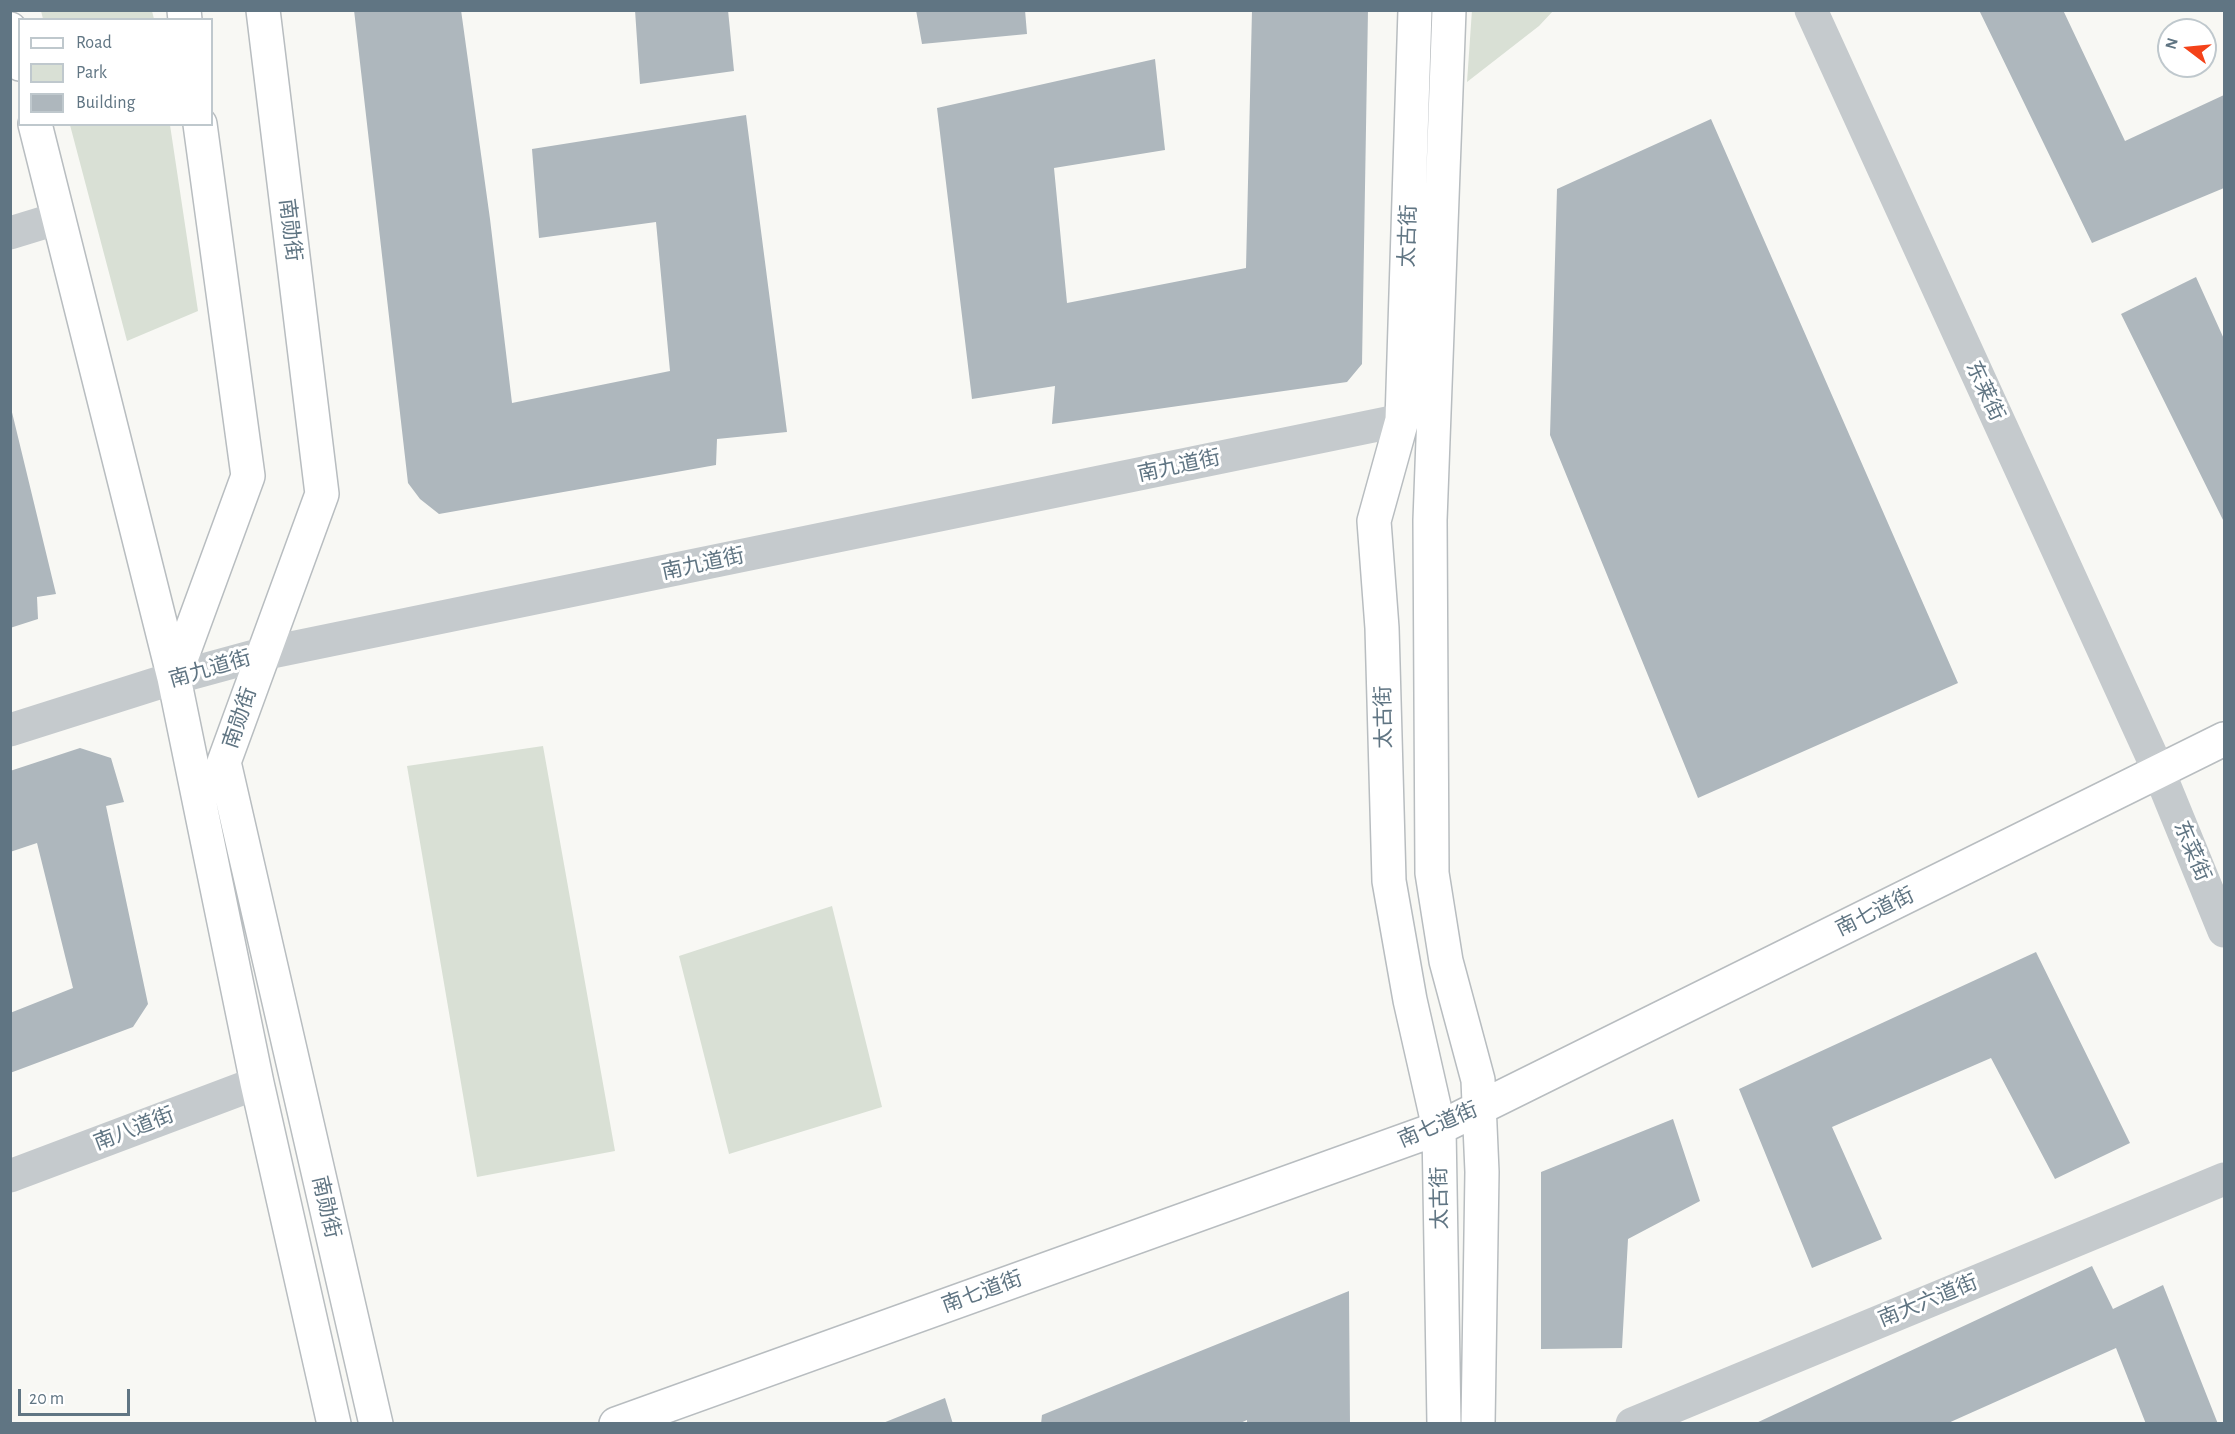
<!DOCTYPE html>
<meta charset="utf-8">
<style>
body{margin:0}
#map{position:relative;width:2235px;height:1434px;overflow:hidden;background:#f8f8f4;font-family:"Alegreya Sans",sans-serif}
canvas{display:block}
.frame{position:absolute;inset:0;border:12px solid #607583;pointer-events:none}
.legend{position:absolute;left:18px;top:18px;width:195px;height:108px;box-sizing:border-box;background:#fff;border:2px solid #bfc8cd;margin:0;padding:8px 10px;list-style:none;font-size:18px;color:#607583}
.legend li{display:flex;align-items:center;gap:12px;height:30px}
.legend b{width:30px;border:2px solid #bfc8cd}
.north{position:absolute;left:2157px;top:18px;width:60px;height:60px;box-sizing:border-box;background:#fff;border:2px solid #bfc8cd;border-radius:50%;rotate:286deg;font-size:16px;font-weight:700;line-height:24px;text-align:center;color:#607583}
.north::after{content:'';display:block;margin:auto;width:21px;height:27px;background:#f44219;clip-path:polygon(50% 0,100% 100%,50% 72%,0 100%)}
.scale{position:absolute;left:18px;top:1389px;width:112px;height:27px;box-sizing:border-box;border:3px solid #607583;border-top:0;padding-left:8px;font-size:18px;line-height:21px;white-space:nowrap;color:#607583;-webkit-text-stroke:4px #fff;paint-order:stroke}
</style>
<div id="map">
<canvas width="2235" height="1434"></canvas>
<div class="frame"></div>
<ul class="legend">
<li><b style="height:8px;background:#fff"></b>Road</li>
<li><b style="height:16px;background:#d9e0d5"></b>Park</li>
<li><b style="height:16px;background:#aeb7bd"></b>Building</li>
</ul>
<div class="north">N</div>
<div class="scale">20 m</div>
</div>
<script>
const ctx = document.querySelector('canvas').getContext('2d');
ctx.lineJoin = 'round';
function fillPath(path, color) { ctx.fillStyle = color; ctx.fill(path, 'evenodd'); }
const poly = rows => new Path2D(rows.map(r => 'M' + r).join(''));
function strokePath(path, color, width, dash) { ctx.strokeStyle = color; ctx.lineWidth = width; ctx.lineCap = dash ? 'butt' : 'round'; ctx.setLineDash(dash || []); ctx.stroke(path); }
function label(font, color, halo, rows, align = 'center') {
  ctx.font = font + ' "Alegreya Sans","Noto Sans SC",sans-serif'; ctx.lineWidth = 6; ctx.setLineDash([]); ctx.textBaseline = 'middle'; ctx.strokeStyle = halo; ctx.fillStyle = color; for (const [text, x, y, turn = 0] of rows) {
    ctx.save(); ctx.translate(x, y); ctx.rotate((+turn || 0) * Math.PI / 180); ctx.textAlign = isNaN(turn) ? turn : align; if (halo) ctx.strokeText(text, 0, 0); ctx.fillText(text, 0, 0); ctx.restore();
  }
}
fillPath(poly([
 [1472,10,1553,10,1553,11,1539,26,1467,82],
 [41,11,152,11,154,19,43,19],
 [70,125,170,125,198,311,127,341],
 [543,746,615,1151,477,1177,407,766],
 [832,906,882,1107,729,1154,679,956]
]), '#d9e0d5');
fillPath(poly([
 [354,10,461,10,490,219,512,403,670,371,656,222,539,238,532,149,746,115,787,432,717,439,716,465,439,514,420,499,408,483],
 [635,10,728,10,734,71,640,84],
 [916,10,1025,10,1027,34,922,44],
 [1252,10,1368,10,1362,364,1347,382,1052,424,1055,386,972,399,937,108,1155,59,1165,150,1054,168,1067,303,1246,268],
 [1979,10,2063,10,2125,141,2224,95,2224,188,2092,243],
 [1711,119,1958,683,1698,798,1550,435,1557,189],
 [2196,277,2224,339,2224,522,2121,314],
 [10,404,56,594,37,597,38,619,10,628],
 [80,748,111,758,124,802,106,806,148,1004,133,1027,10,1073,10,1013,73,988,37,843,10,852,10,771],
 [2036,952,2130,1143,2055,1179,1991,1058,1832,1127,1882,1239,1812,1268,1739,1089],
 [1673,1119,1700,1201,1628,1239,1622,1348,1541,1349,1541,1172],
 [2092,1266,2113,1309,2163,1285,2218,1424,2146,1424,2116,1348,1946,1424,1754,1424],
 [1349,1291,1350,1424,1247,1424,1247,1420,1238,1424,1041,1424,1042,1415],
 [945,1398,953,1424,883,1424,883,1423]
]), '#aeb7bd');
const major = poly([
 [184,10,185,20],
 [263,10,322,494,224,762,376,1424],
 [1415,10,1402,420,1374,521,1382,628,1389,881,1410,1000,1439,1128,1444,1424],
 [1449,10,1430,520,1432,873,1446,961,1478,1080,1482,1172,1478,1424],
 [10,29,20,64],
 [35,124,174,678],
 [200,124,248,476,174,678,257,1083,334,1424],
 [616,1424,1439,1128,2224,739]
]);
strokePath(major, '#b8bdc0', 36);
strokePath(poly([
 [1811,10,2159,772,2224,931],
 [10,233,59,218],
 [10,730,174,678,262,654,1402,420],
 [10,1176,257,1083],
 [1632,1424,2224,1179]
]), '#c5cacd', 33);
strokePath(major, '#fff', 33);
label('21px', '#607583', '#fff', [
 ["南勋街",290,230,83],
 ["太古街",1408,236,-88],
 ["东莱街",1985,391,65],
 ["南九道街",1179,466,-12],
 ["南九道街",703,564,-12],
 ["南九道街",210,669,-16],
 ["太古街",1384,717,-91],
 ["南勋街",240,718,-71],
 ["东菜街",2192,851,67],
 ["南七道街",1875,912,-26],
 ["南七道街",1438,1125,-23],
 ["南八道街",134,1129,-21],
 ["太古街",1440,1198,-91],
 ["南勋街",326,1207,77],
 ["南七道街",982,1292,-20],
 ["南大六道街",1928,1301,-22]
]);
</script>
